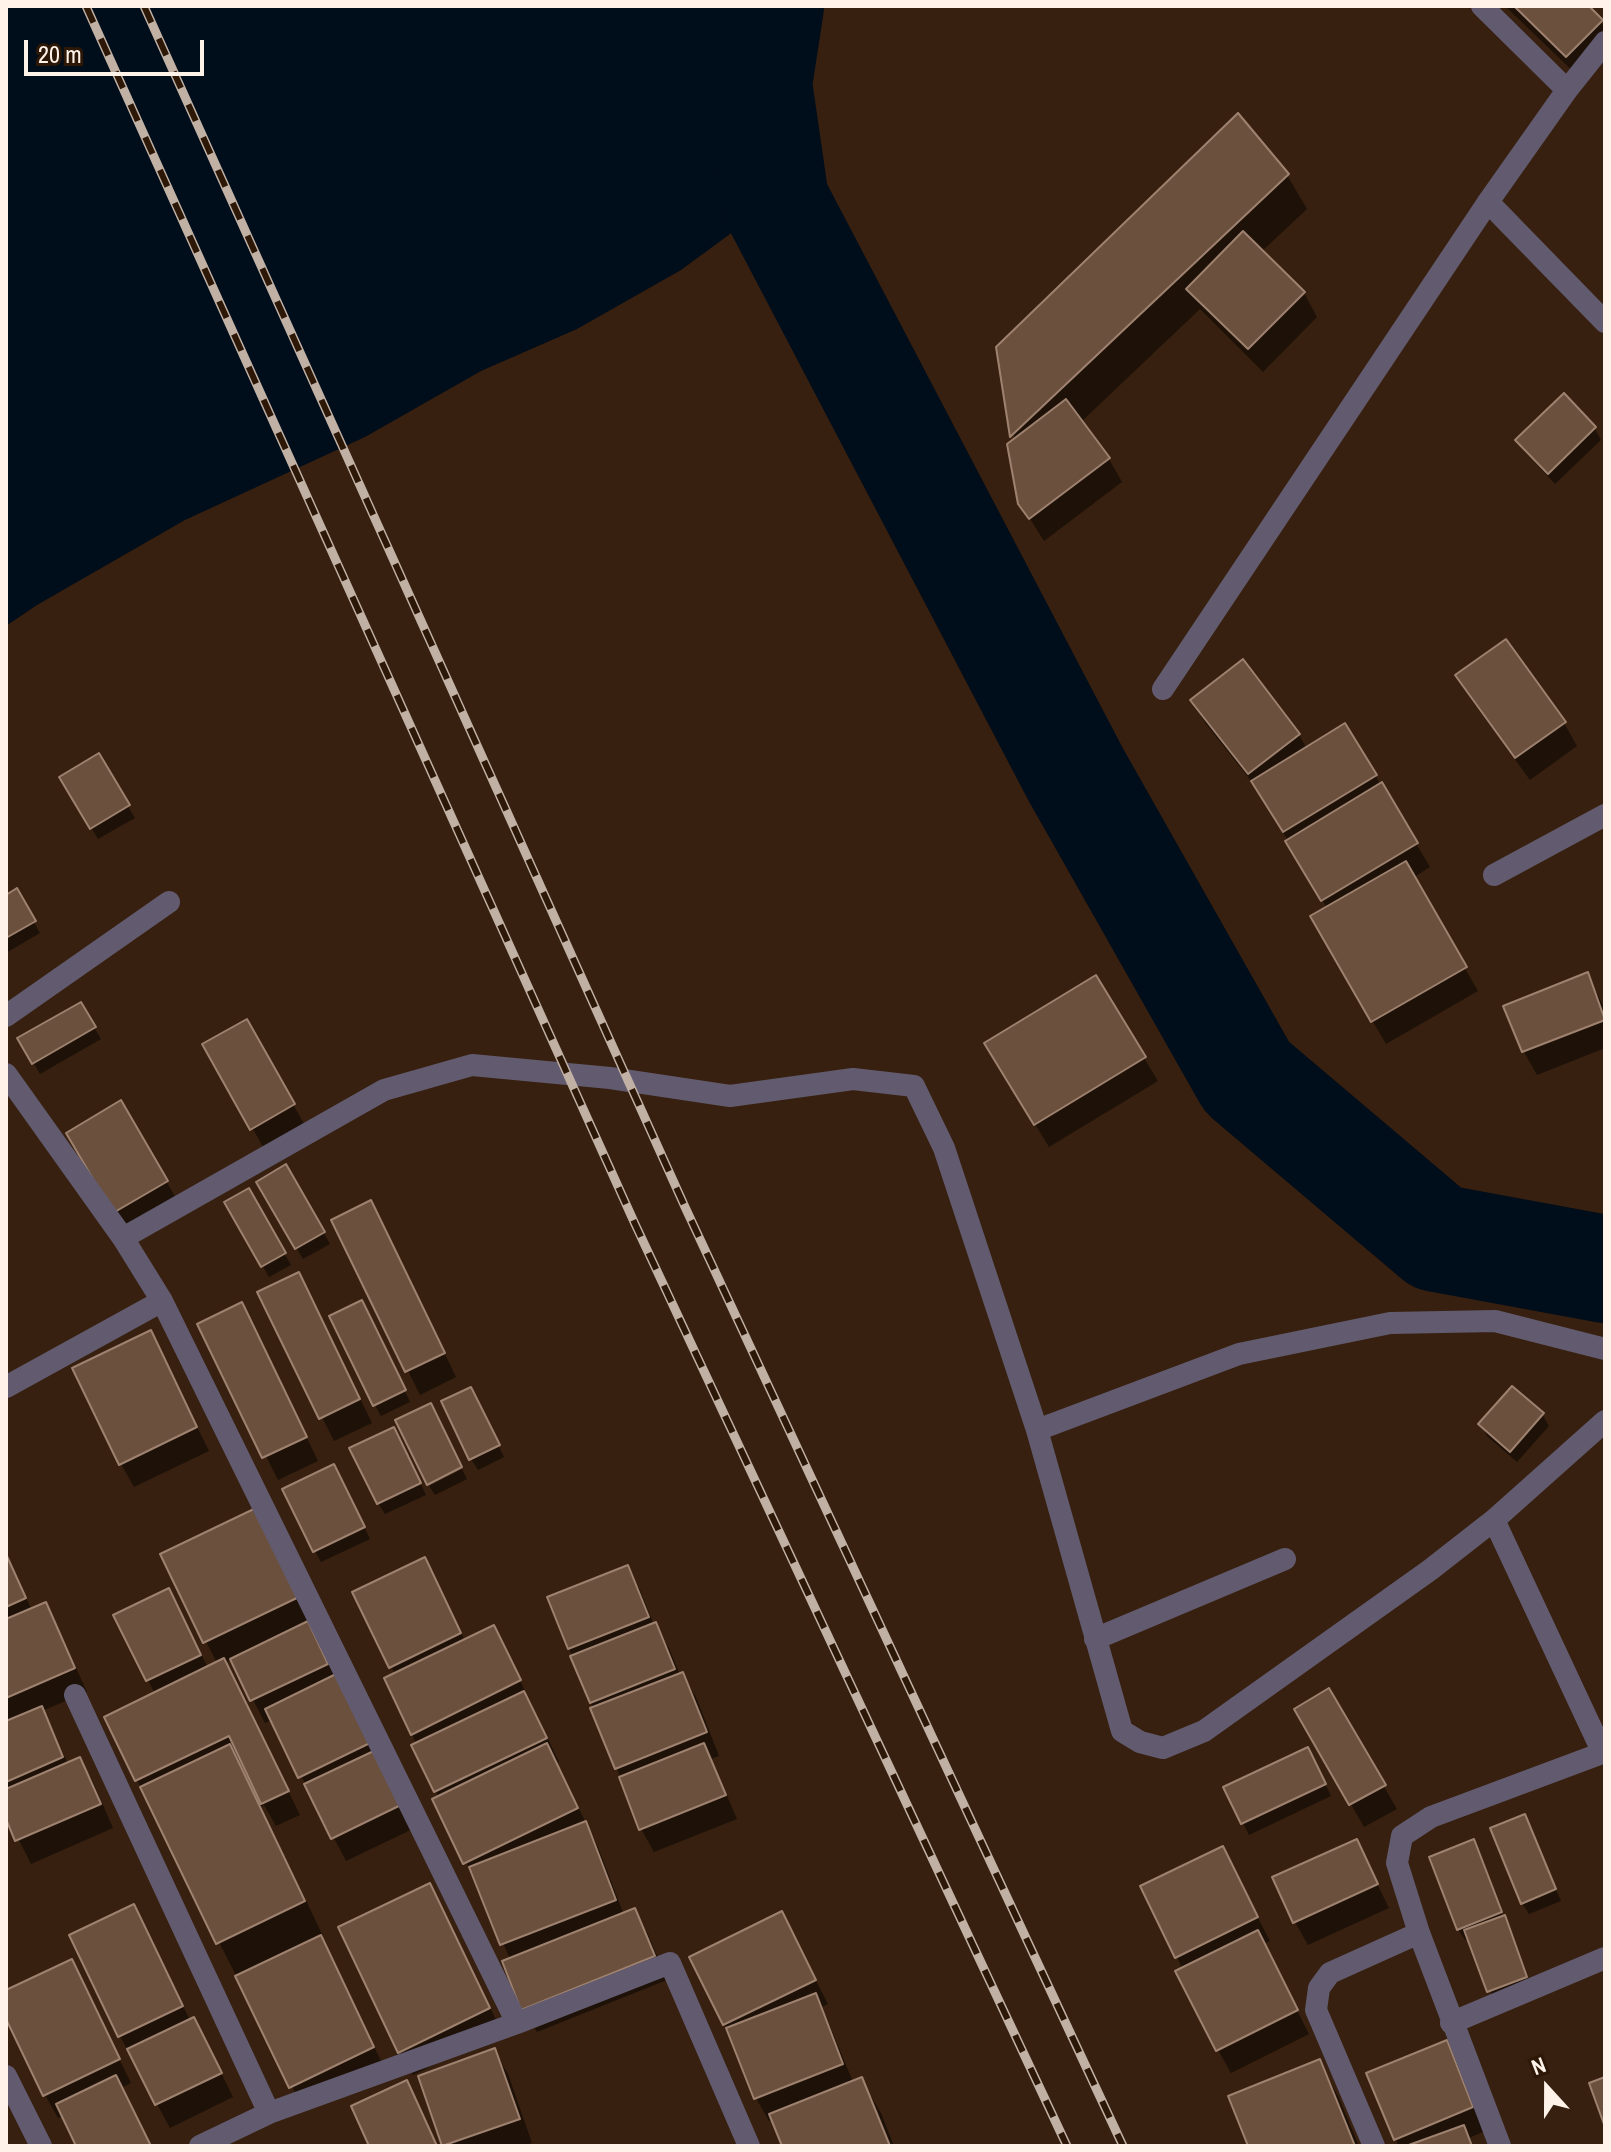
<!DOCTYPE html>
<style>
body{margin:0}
#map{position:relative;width:1611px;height:2152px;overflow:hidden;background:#37200f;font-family:"Archivo Narrow",sans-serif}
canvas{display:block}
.frame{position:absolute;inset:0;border:8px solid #fff2e9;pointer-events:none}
.north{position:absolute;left:1507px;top:2048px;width:80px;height:80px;-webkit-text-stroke:6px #2d1706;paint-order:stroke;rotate:339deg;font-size:22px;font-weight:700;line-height:32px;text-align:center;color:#fff2e9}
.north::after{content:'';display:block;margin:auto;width:28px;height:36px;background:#fff2e9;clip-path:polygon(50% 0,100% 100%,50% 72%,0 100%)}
.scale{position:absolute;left:24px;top:40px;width:180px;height:36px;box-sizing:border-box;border:4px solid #fff2e9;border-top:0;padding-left:10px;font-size:24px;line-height:28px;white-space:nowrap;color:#fff2e9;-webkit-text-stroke:6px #2d1706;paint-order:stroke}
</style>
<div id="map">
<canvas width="1611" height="2152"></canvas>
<div class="frame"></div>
<div class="north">N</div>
<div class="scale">20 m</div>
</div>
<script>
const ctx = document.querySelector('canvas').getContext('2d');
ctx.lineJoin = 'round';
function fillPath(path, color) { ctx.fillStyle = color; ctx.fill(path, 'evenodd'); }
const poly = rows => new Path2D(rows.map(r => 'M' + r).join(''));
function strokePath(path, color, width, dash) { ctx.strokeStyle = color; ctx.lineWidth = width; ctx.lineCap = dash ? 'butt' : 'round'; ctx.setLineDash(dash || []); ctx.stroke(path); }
fillPath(poly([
 [6,6,820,6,817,46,775,201,681,270,577,329,481,371,365,437,185,520,37,605,6,626]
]), '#000d1a');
fillPath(poly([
 [1505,6,1586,6,1605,27,1605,55,1581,79],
 [1287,175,1307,209,1261,252,1304,293,1317,317,1263,372,1200,309,1081,422,1109,459,1122,482,1044,541,1020,503,1015,441,998,348],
 [1564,396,1595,429,1601,440,1555,484,1524,451,1517,440],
 [1458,676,1564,723,1577,746,1530,780,1471,699],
 [1192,701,1299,735,1307,749,1345,725,1430,867,1413,878,1478,991,1386,1044,1312,917,1327,908,1259,791,1206,724],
 [98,756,135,818,98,839,61,778],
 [16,891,40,933,6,953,6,897],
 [1587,974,1605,1009,1605,1048,1537,1075,1524,1052,1506,1007],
 [80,1004,101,1039,40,1074,20,1039],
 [246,1022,307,1129,266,1152,205,1045],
 [1144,1058,1158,1081,1049,1147,1000,1067],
 [120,1102,180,1205,128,1235,68,1133],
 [286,1167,330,1244,303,1259,259,1183],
 [248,1191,291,1265,269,1277,227,1203],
 [334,1221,384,1226,456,1377,420,1395],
 [260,1293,311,1298,372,1423,334,1441],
 [368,1314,410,1402,381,1416,375,1405],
 [200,1325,254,1328,318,1461,278,1480],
 [150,1332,209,1451,134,1487,121,1464],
 [477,1401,504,1457,478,1470,471,1459],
 [1542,1414,1549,1426,1517,1462,1487,1436,1481,1424],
 [400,1440,426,1495,385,1514,378,1503],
 [462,1469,467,1479,435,1495,429,1486],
 [340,1477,370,1539,321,1562,315,1551],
 [257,1509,419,1826,346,1861,272,1720,265,1723,232,1659,225,1663,300,1815,276,1826,264,1805,261,1807,323,1936,320,1937,386,2071,304,2110,137,1780,155,1694,116,1616,181,1614,208,1668,217,1663,162,1555],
 [242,1759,251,1780,249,1781,237,1761],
 [6,1557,32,1610,45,1605,58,1628,87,1692,42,1711,68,1764,80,1759,93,1782,113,1828,31,1864,6,1814],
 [627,1567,640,1590,654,1625,669,1648,680,1675,682,1674,696,1697,719,1756,711,1759,737,1819,654,1852,641,1829,569,1648],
 [437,1583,465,1641,506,1651,559,1762,556,1763,598,1847,624,1915,634,1911,648,1934,667,1980,537,2032,523,2009,510,1959,478,1886,435,1800,439,1798,412,1734,395,1674,354,1592],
 [1328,1691,1397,1809,1364,1827,1297,1710],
 [1314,1761,1331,1796,1249,1835,1226,1788],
 [1524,1816,1561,1901,1529,1914,1522,1903],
 [1356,1841,1389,1908,1308,1945,1295,1922],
 [1473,1842,1532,1989,1495,2002,1469,1938,1465,1940,1458,1929],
 [1222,1849,1270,1941,1263,1944,1309,2034,1231,2073,1218,2050,1177,1957],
 [133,1907,190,2020,206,2043,233,2097,170,2128,120,2036,72,1936],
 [442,1909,502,2032,413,2075,400,2052],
 [781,1913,828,2004,822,2007,853,2082,861,2079,881,2113,894,2146,784,2146,773,2120,769,2121,756,2098,728,2030,692,1958],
 [71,1961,131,2083,121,2088,151,2146,79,2146,64,2116,58,2118,45,2095,6,2015,6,1993],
 [1446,2043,1459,2066,1485,2131,1469,2138,1474,2146,1399,2146,1395,2139],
 [494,2051,508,2074,532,2143,523,2146,444,2146,420,2077],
 [1319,2062,1338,2096,1359,2146,1250,2146]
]), '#0007');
strokePath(poly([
 [770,6,758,84,775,201,1076,775,1247,1077,1437,1238,1605,1269]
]), '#000d1a', 108);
const building = poly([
 [1514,6,1589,6,1603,20,1566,57,1514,6],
 [1238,113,1289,174,1010,437,996,347,1238,113],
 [1243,231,1305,292,1248,349,1186,289,1243,231],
 [1564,393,1596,427,1548,474,1515,440,1564,393],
 [1066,399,1110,458,1029,519,1018,504,1007,444,1066,399],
 [1506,639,1566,722,1515,758,1455,675,1506,639],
 [1243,659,1300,734,1248,774,1190,700,1243,659],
 [1345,723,1377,775,1283,832,1251,781,1345,723],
 [99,753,130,805,90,829,59,777,99,753],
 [1382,782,1418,843,1321,901,1285,841,1382,782],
 [1406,861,1467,967,1371,1022,1310,916,1406,861],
 [17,888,36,921,6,938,6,895,17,888],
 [1588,972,1605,1020,1522,1052,1503,1006,1588,972],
 [1096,975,1146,1057,1034,1125,984,1043,1096,975],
 [81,1002,96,1027,32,1064,17,1038,81,1002],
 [247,1019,295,1104,250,1130,202,1044,247,1019],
 [121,1100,168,1181,113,1213,66,1133,121,1100],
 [286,1164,325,1232,295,1249,256,1182,286,1164],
 [249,1188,286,1253,261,1267,224,1202,249,1188],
 [371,1200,445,1353,405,1372,331,1220,371,1200],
 [299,1272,360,1399,319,1419,257,1292,299,1272],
 [362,1300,406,1390,373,1406,329,1316,362,1300],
 [242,1302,307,1437,262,1458,197,1324,242,1302],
 [151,1330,197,1427,119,1465,72,1368,151,1330],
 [1512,1386,1544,1413,1510,1452,1478,1424,1512,1386],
 [471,1387,500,1445,469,1460,441,1401,471,1387],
 [431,1403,462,1467,427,1485,395,1420,431,1403],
 [394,1427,421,1483,377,1504,349,1448,394,1427],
 [334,1464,365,1527,313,1552,282,1489,334,1464],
 [258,1507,301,1596,203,1643,160,1554,258,1507],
 [6,1554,26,1598,6,1607,6,1554],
 [425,1557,461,1633,389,1668,352,1592,425,1557],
 [628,1565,649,1617,568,1649,547,1597,628,1565],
 [169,1588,201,1655,146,1681,113,1615,169,1588],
 [46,1602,75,1668,6,1698,6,1619,46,1602],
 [308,1621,328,1664,250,1701,230,1659,308,1621],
 [656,1622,675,1669,590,1703,570,1656,656,1622],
 [494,1625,521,1680,411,1735,384,1678,494,1625],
 [224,1658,289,1791,261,1804,229,1736,135,1781,104,1717,224,1658],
 [683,1672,707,1732,615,1769,590,1708,683,1672],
 [336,1674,370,1743,298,1778,265,1709,336,1674],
 [1329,1688,1386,1785,1349,1805,1294,1709,1329,1688],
 [524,1691,547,1738,434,1792,411,1745,524,1691],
 [42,1706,63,1757,6,1782,6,1721,42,1706],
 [547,1743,578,1808,463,1864,432,1799,547,1743],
 [704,1743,726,1795,639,1830,619,1777,704,1743],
 [230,1744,305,1901,216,1944,140,1787,230,1744],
 [1308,1747,1326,1784,1241,1824,1223,1787,1308,1747],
 [380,1748,407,1802,331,1839,304,1784,380,1748],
 [80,1757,101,1804,15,1841,6,1819,6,1789,80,1757],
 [1525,1814,1556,1889,1521,1904,1490,1828,1525,1814],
 [586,1821,616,1900,500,1945,469,1867,586,1821],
 [1357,1839,1378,1884,1293,1923,1272,1877,1357,1839],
 [1474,1839,1502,1912,1457,1930,1429,1857,1474,1839],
 [1223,1846,1258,1917,1175,1958,1140,1886,1223,1846],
 [430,1883,490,2008,398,2053,338,1927,430,1883],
 [134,1904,183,2006,118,2037,69,1935,134,1904],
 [635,1908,655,1956,521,2010,502,1961,635,1908],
 [782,1911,816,1980,723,2025,689,1957,782,1911],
 [1505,1915,1527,1977,1487,1992,1464,1930,1505,1915],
 [1258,1930,1298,2010,1216,2051,1175,1971,1258,1930],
 [321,1935,374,2047,289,2088,235,1976,321,1935],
 [72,1959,120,2059,43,2096,6,2019,6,1990,72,1959],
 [816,1993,843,2064,754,2099,726,2028,816,1993],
 [194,2017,222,2073,155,2105,127,2049,194,2017],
 [1447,2040,1473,2107,1394,2140,1366,2073,1447,2040],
 [495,2048,520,2119,442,2146,418,2076,495,2048],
 [1320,2059,1355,2146,1248,2146,1228,2096,1320,2059],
 [116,2075,151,2146,76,2146,56,2104,116,2075],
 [862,2077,890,2146,782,2146,769,2114,862,2077],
 [1605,2077,1605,2127,1589,2083,1605,2077],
 [407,2080,437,2146,369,2146,351,2106,407,2080],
 [1464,2125,1472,2146,1406,2146,1464,2125]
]);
fillPath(building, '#6b503e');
strokePath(building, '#9e826f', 2);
strokePath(poly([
 [1482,6,1567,90],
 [1488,202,1605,322],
 [1163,689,1488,202,1567,90,1605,42],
 [1494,875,1605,815],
 [6,1016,169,902],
 [6,1074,123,1238,162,1301,517,2023],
 [123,1238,384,1090,472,1065,610,1078,730,1096,853,1079,914,1086,944,1148,1037,1430,1122,1731,1140,1742,1163,1748,1204,1731,1430,1570,1494,1520,1605,1421],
 [6,1387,162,1301],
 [1037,1430,1239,1354,1390,1323,1495,1321,1605,1349],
 [1494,1520,1603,1753],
 [1095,1639,1285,1559],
 [75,1695,269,2113],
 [1451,2023,1605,1958],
 [6,2076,41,2146],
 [200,2146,269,2113,517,2023,670,1963,749,2146],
 [1374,2146,1316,2010,1319,1988,1330,1973,1419,1933],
 [1500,2146,1419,1933,1397,1863,1402,1836,1431,1817,1605,1752]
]), '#625b6f', 22);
const rail = poly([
 [86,6,635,1224,1067,2146],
 [144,6,685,1207,1123,2146]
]);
strokePath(rail, '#c1b1a5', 9);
strokePath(rail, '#2d1706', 6, [18]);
</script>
